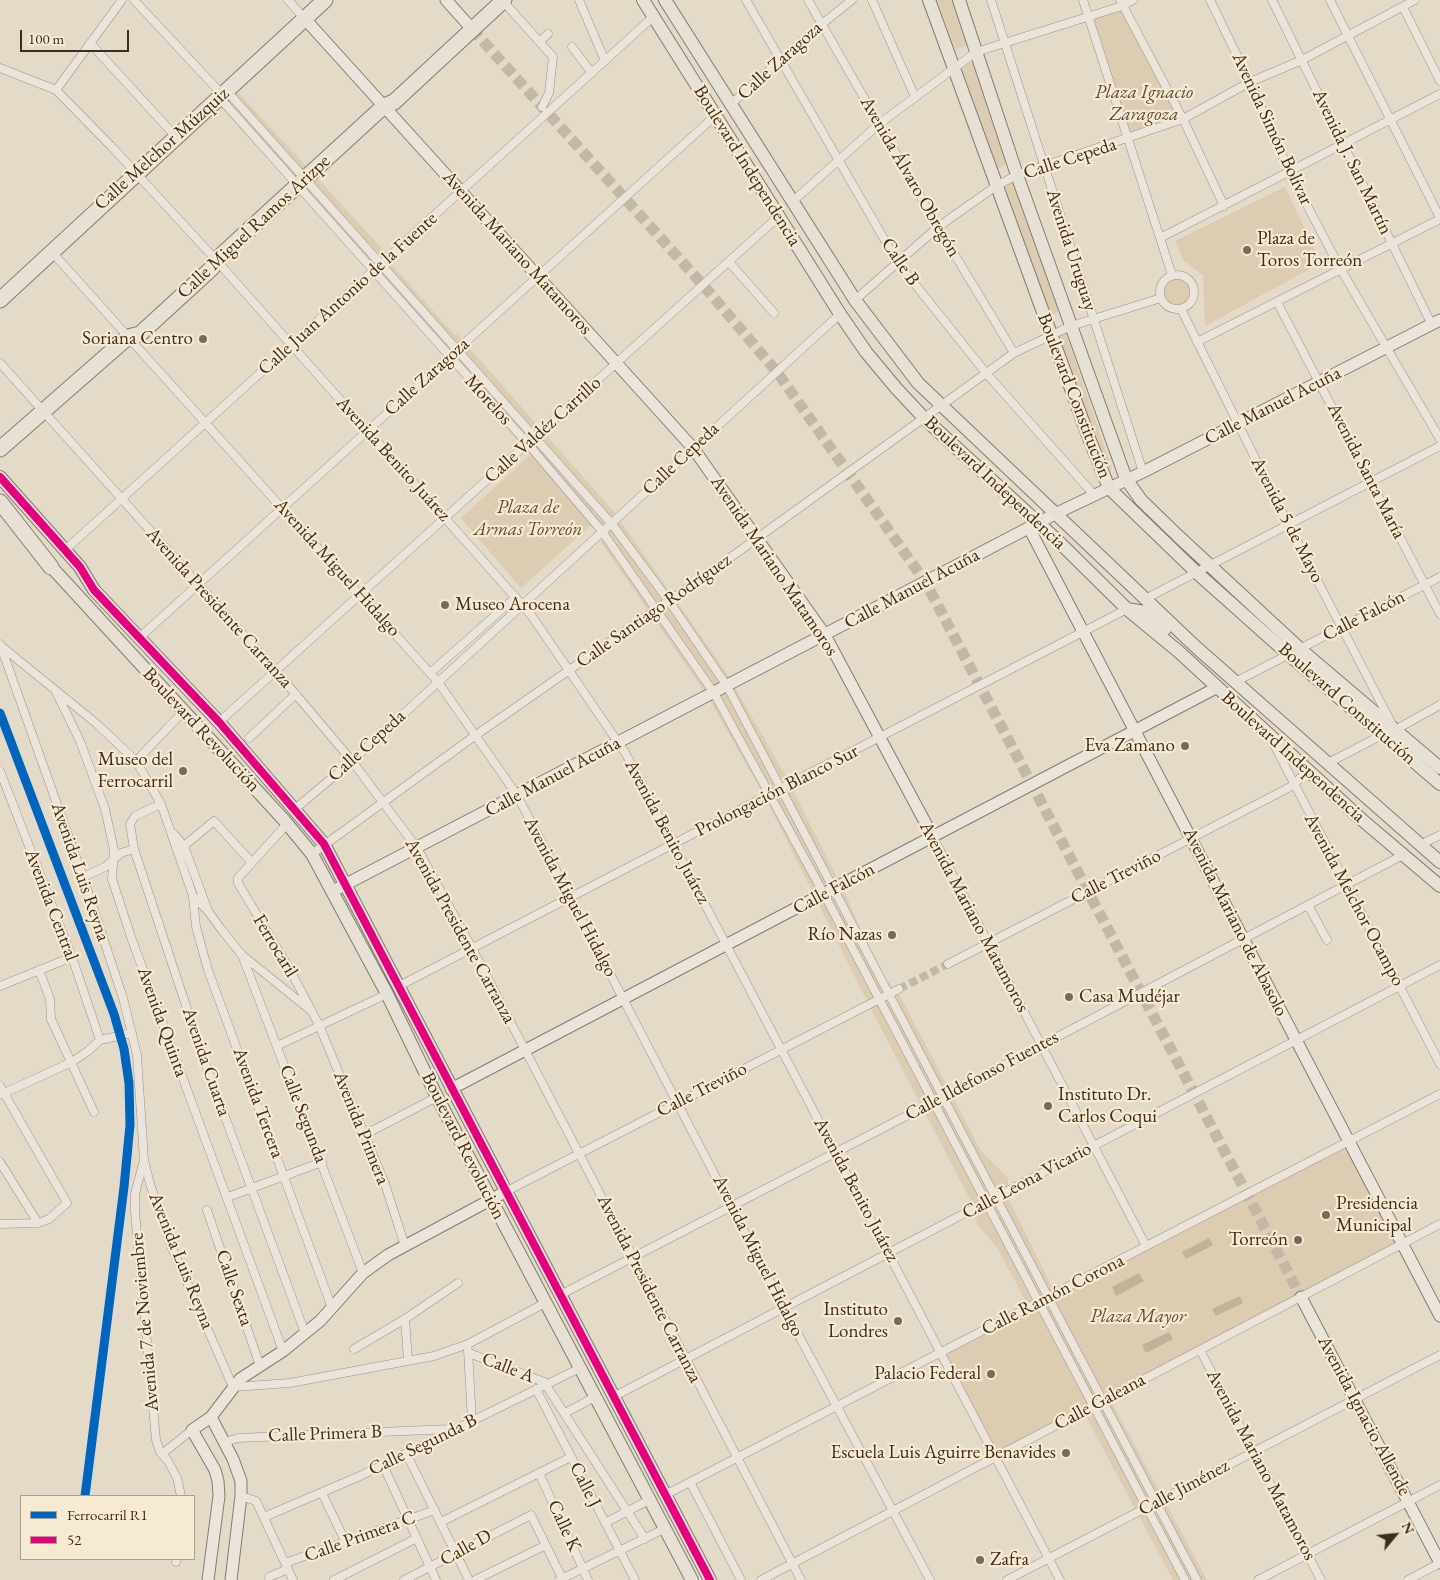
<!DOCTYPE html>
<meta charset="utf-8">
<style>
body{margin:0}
#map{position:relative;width:1440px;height:1580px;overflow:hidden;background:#e4dac8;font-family:"EB Garamond",serif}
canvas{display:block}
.legend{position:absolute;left:20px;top:1495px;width:175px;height:65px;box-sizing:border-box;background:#f6ead3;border:1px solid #ad9e89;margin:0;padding:6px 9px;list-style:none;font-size:15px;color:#3f2c1b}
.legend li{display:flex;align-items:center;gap:10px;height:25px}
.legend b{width:25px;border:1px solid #ad9e89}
.north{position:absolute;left:1370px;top:1510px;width:50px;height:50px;-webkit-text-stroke:4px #f6ead3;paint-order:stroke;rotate:62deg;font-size:14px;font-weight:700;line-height:20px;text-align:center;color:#3f2c1b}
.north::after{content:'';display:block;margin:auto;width:18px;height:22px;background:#3f2c1b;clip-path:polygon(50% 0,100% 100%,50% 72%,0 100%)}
.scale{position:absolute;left:20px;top:30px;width:109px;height:22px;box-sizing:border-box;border:2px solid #3f2c1b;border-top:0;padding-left:6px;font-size:15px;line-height:18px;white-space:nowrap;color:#3f2c1b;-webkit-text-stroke:4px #f6ead3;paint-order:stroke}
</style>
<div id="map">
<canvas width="1440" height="1580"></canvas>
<ul class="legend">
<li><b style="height:6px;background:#0065bd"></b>Ferrocarril R1</li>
<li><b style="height:6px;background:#e5007d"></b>52</li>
</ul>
<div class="north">N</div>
<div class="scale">100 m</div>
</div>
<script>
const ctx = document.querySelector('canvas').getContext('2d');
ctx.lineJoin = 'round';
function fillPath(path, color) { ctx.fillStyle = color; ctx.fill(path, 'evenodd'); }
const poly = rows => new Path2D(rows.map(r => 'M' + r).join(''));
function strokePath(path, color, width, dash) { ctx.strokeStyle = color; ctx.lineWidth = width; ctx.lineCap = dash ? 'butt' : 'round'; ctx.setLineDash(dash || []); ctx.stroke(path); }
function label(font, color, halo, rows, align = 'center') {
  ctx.font = font + ' "EB Garamond",serif'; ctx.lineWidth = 4.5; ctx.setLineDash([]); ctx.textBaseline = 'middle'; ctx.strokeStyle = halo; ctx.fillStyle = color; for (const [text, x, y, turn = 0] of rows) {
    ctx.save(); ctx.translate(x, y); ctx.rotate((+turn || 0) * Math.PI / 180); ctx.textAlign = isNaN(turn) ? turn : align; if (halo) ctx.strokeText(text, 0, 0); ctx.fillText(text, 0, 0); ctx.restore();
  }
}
fillPath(poly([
 [937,0,956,0,968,44,957,49,953,46],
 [1122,6,1182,119,1128,139,1089,17],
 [974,60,1009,162,998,169,995,167,962,70,964,66],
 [233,87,387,254,393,266,454,334,458,335,614,512,728,675,785,775,845,893,858,924,886,980,899,994,981,1151,1008,1178,1008,1198,1055,1293,1348,1142,1402,1244,1110,1399,1207,1580,1173,1580,1083,1411,996,1454,943,1353,1029,1307,996,1246,977,1224,975,1209,869,1005,767,801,708,697,600,541,604,539,592,524,521,588,461,518,530,455,376,277,216,102],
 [1012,182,1017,183,1058,308,1058,311,1052,315,1040,297,1003,190,1004,186],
 [1285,187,1321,263,1205,326,1203,275,1183,260,1175,241],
 '1163 292a14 14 0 1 1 28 0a14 14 0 1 1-28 0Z',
 [1066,334,1112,469,1109,471,1096,447,1060,339,1060,335]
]), '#dbccb2');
fillPath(poly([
 [1209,1238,1213,1245,1186,1259,1182,1252],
 [1139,1273,1144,1281,1116,1296,1112,1287],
 [1240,1296,1243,1303,1216,1316,1212,1309],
 [1169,1332,1173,1339,1146,1353,1142,1345]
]), '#c2b299');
strokePath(poly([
 [899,989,948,964]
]), '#c3b7a5', 8, [8, 4]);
strokePath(poly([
 [472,29,703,285,777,372,926,583,1301,1297]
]), '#c3b7a5', 11, [11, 5.5]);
const street = poly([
 [134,0,219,91,219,97,528,444,601,530,714,693,824,894,1185,1580],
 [288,0,305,19],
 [579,0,605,61],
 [746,0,898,263,986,373,1095,496],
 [808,0,938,227,1014,353],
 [872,0,915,97],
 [991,0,1143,472],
 [1083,0,1172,275],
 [1120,0,1183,119,1224,206],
 [1210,0,1250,82,1289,171,1340,268,1440,439],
 [1272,0,1432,325],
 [1330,0,1440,218],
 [503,1,553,57,549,93,542,107],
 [1403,7,1440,81],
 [540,41,548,34],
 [90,43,176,137],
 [572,47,592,73],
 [0,68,56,90,111,146,216,260,531,615,626,754,1060,1580],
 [56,90,122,0],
 [226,90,611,523,669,601,727,686,1197,1580],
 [731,104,822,24,852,0],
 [792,202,879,124,976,52,1122,6,1133,0],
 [1162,237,1440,94],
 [51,251,438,682,517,795,784,1308,930,1580],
 [729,262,774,313],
 '1160 292a17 17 0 1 1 34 0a17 17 0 1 1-34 0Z',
 [855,300,938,227,996,186,1017,175,1183,119,1250,82,1302,60,1415,0],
 [1277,302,1440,614],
 [1181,309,1288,524,1395,730,1440,705],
 [1197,342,1440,219],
 [0,363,276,671,352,761,417,848,472,948,801,1580],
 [65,550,653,17],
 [1145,599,1440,446],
 [139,638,715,116],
 [0,644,83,877,123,998,137,1055,144,1160,150,1184,172,1248,233,1387,290,1383,434,1356,468,1344,545,1303],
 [1,646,97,724,136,761,161,804,193,896,208,911],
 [430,673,516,597],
 [1235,682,1440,577],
 [56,692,80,741,105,809,114,850,112,879,131,937,283,1351],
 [219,722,778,217],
 [249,738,296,694],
 [1272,741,1440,1064],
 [136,761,183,712],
 [1328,763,1382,735],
 [0,771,72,957,100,1040],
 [161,804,135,816,130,824,134,849,204,1060,305,1333],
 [295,809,352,761,840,314],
 [287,824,238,878,238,883,289,968,319,1025,385,1184,405,1246],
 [174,834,184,846,208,911,221,929,242,955,309,1009],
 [933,837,1146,1246],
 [1420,845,1440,835],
 [184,846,214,821,252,863],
 [312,854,476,735,713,570,1014,353,1071,326,1161,298],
 [83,877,105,867,121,853,134,849],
 [193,896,196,927,208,970,332,1308],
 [1308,905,1327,940],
 [242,955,363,1273],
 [948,964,1294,785,1307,770],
 [39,970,50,999,51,1019,94,1112],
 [0,986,72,957],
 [399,986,1127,609],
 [100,1040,132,1033],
 [277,1046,387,994],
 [0,1086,67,1203,49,1219,38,1223,0,1224],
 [2,1094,72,1062,88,1051,100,1040],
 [364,1135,437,1097],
 [144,1160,135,1194,135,1212,156,1440,160,1452,168,1461,177,1478,181,1496],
 [0,1162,38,1223],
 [505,1192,899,989],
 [228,1197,322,1162],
 [207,1210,260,1366],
 [560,1295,943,1097,1403,855],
 [405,1319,408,1361],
 [354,1349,405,1319,458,1283],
 [468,1350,472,1421],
 [1200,1350,1321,1580],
 [469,1353,544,1382,645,1539],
 [536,1389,635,1580],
 [613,1397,1440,965],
 [565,1413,595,1397],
 [225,1442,238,1438,452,1429],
 [406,1453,469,1580],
 [162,1454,192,1430],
 [383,1465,436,1580],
 [539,1473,588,1580],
 [690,1482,741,1580],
 [322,1493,345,1541],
 [665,1495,1440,1094],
 [241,1496,256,1501,293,1580],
 [264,1517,360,1476,580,1368],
 [441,1522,571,1457],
 [605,1523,649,1500],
 [176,1562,177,1559],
 [285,1563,435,1510],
 [269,1577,288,1569],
 [334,1580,417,1538],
 [404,1580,531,1515,563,1580],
 [475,1580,546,1545],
 [559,1580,664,1529],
 [761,1580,1440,1224],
 [1007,1580,1440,1355],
 [1258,1580,1440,1485],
 [1408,1580,1440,1563]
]);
const secondary = poly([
 [446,0,472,29],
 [305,19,693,448,825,635,933,837],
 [1029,528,1440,1316],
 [333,891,1057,513,1143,472,1440,320],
 [451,1089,1216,688],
 [1301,1297,1440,1563],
 [211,1417,233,1459,241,1481,241,1496,231,1580],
 [208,1580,219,1496,218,1481,215,1470,192,1430,211,1417,240,1379,283,1351,320,1321,363,1273,388,1255,505,1192]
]);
const primary = poly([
 [643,0,840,314,866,352,896,388,924,418,1058,541,1127,609,1178,651,1361,819,1440,886],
 [665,0,855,300,918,383,1197,648,1440,862],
 [929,0,1089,438,1109,488,1196,572,1288,654,1440,784],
 [959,0,1017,175,1126,479,1141,500,1178,536,1299,648,1440,768],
 [0,477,80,567,94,590,219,722,324,844,710,1580],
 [45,560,284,820,312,854,387,994,437,1097,692,1580],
 [1127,609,1145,612,1165,629]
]);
const highway = poly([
 [0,300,325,0],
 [0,449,128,337,140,334,212,268,216,260,384,106,394,102,504,0],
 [0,502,51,567]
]);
strokePath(street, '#9b9286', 9);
strokePath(secondary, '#837b6f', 13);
strokePath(primary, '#837b6f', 14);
strokePath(highway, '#837b6f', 17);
strokePath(street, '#eae4db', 8);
strokePath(secondary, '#eae4db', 11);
strokePath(primary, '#e6e0d5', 12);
strokePath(highway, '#e6e0d5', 15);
strokePath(poly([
 [0,477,80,567,94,590,219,722,324,844,710,1580]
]), '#e5007d', 8);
strokePath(poly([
 [0,713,114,1014,124,1049,129,1083,130,1125,124,1187,85,1496]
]), '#0065bd', 9);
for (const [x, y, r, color] of [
 [1247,250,5,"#796958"],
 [203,339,5,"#796958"],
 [445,605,5,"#796958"],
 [1185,746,5,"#796958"],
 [183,771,5,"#796958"],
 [892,935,5,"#796958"],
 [1069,997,5,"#796958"],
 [1048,1106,5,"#796958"],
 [1326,1215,5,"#796958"],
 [1298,1240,5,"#796958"],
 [898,1321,5,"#796958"],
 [991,1374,5,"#796958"],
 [1066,1453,5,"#796958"],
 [980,1560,5,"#796958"]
]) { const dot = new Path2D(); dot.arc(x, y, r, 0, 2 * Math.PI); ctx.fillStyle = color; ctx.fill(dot); strokePath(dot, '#f6ead3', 2); }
label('19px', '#3f2c1b', '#f6ead3', [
 ["Calle Zaragoza",780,61,-42],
 ["Avenida Simón Bolívar",1272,129,65],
 ["Calle Melchor Múzquiz",162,149,-42],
 ["Calle Cepeda",1070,159,-18],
 ["Avenida J. San Martín",1352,162,64],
 ["Boulevard Independencia",747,166,58],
 ["Avenida Álvaro Obregón",910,177,60],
 ["Calle Miguel Ramos Arizpe",254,227,-43],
 ["Avenida Uruguay",1071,250,72],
 ["Avenida Mariano Matamoros",517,253,48],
 ["Calle B",900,262,56],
 ["Calle Juan Antonio de la Fuente",348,294,-42],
 ["Calle Zaragoza",427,377,-42],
 ["Boulevard Constitución",1074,396,69],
 ["Morelos",488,400,48],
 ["Calle Manuel Acuña",1273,406,-27],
 ["Calle Valdéz Carrillo",543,430,-42],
 ["Avenida Benito Juárez",393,459,48],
 ["Calle Cepeda",681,459,-43],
 ["Avenida Santa María",1366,471,63],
 ["Boulevard Independencia",995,483,43],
 ["Avenida 5 de Mayo",1287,520,63],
 ["Avenida Mariano Matamoros",774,566,56],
 ["Avenida Miguel Hidalgo",337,568,48],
 ["Calle Manuel Acuña",912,589,-28],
 ["Avenida Presidente Carranza",219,608,48],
 ["Calle Santiago Rodríguez",654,611,-35],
 ["Calle Falcón",1364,616,-27],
 ["Boulevard Constitución",1347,704,41],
 ["Boulevard Revolución",201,730,47],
 ["Calle Cepeda",367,746,-42],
 ["Boulevard Independencia",1293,757,42],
 ["Calle Manuel Acuña",553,777,-28],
 ["Prolongación Blanco Sur",777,791,-27],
 ["Avenida Benito Juárez",667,832,62],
 ["Avenida Luis Reyna",80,872,71],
 ["Calle Treviño",1116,877,-27],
 ["Calle Falcón",834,889,-28],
 ["Avenida Miguel Hidalgo",570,897,62],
 ["Avenida Melchor Ocampo",1354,900,62],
 ["Avenida Central",51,905,69],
 ["Avenida Mariano Matamoros",974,917,62],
 ["Avenida Mariano de Abasolo",1235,922,63],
 ["Avenida Presidente Carranza",460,931,61],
 ["Ferrocaril",275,946,59],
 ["Avenida Quinta",162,1022,70],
 ["Avenida Cuarta",206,1062,71],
 ["Calle Ildefonso Fuentes",982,1076,-28],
 ["Calle Treviño",702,1090,-27],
 ["Avenida Tercera",258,1103,70],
 ["Calle Segunda",303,1114,69],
 ["Avenida Primera",361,1128,68],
 ["Boulevard Revolución",463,1146,63],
 ["Calle Leona Vicario",1027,1181,-28],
 ["Avenida Benito Juárez",856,1190,62],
 ["Avenida Miguel Hidalgo",758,1256,63],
 ["Avenida Luis Reyna",181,1261,68],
 ["Calle Sexta",234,1288,71],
 ["Avenida Presidente Carranza",649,1289,63],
 ["Calle Ramón Corona",1053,1295,-27],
 ["Avenida 7 de Noviembre",145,1322,-95],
 ["Calle A",508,1368,21],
 ["Calle Galeana",1100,1402,-28],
 ["Avenida Ignacio Allende",1364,1416,62],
 ["Calle Primera B",325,1434,-2],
 ["Calle Segunda B",423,1445,-26],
 ["Avenida Mariano Matamoros",1261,1465,62],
 ["Calle J",585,1485,63],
 ["Calle Jiménez",1184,1488,-28],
 ["Calle K",564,1526,65],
 ["Calle Primera C",360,1537,-20],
 ["Calle D",466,1548,-29]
]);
label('italic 19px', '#5d4a36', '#f6ead3', [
 ["Plaza Ignacio",1144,93],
 ["Zaragoza",1144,115],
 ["Plaza de",528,508],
 ["Armas Torreón",528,530],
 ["Plaza Mayor",1138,1317]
]);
label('19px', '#3f2c1b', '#f6ead3', [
 ["Plaza de",1257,239,"left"],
 ["Toros Torreón",1257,261,"left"],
 ["Soriana Centro",193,339],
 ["Museo Arocena",455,605,"left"],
 ["Eva Zamano",1175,746],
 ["Museo del",173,760],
 ["Ferrocarril",173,782],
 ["Río Nazas",882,935],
 ["Casa Mudéjar",1079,997,"left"],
 ["Instituto Dr.",1058,1095,"left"],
 ["Carlos Coqui",1058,1117,"left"],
 ["Presidencia",1336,1204,"left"],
 ["Municipal",1336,1226,"left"],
 ["Torreón",1288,1240],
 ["Instituto",888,1310],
 ["Londres",888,1332],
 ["Palacio Federal",981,1374],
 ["Escuela Luis Aguirre Benavides",1056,1453],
 ["Zafra",990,1560,"left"]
], 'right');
</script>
